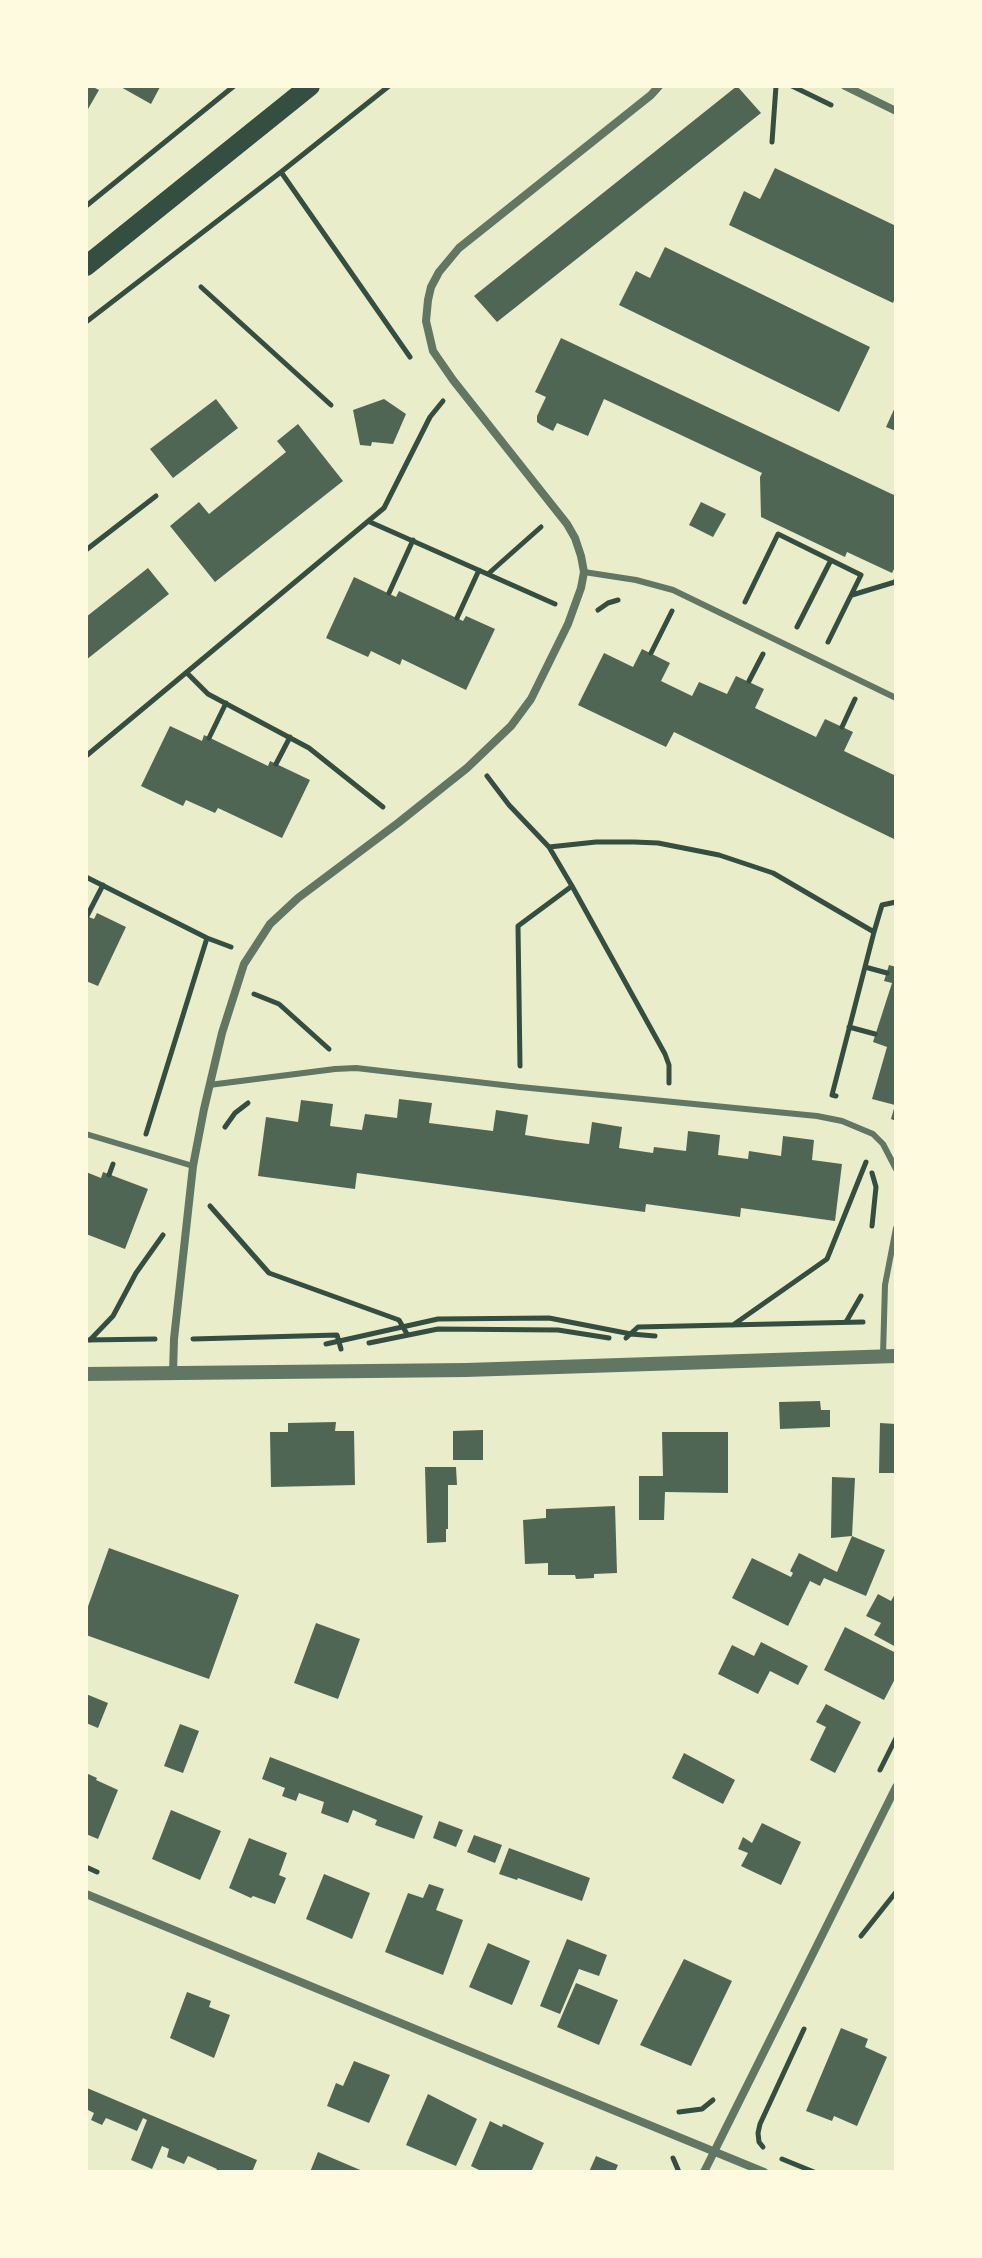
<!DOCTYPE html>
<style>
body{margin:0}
#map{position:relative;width:982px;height:2258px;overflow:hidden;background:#e9edc9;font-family:Barlow,sans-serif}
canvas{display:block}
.frame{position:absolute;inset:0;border:88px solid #fefae0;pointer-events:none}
</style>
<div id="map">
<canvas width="982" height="2258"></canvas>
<div class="frame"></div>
</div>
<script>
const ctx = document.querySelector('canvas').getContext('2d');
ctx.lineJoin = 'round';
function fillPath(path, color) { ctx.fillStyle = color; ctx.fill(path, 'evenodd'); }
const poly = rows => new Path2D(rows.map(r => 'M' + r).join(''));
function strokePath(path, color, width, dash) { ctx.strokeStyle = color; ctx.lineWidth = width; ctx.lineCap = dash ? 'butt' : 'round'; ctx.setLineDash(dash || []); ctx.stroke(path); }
fillPath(poly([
 [86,86,91,86,99,90,88,109,86,108],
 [119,86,158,86,160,87,151,104],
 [737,86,761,113,497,322,474,296],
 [775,168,896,226,896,295,893,303,729,225,744,191,760,199],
 [665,247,870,347,839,412,619,305,636,271,650,278],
 [561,338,896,496,896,565,892,573,847,552,845,557,761,517,760,477,762,473,604,399,588,436,557,423,553,431,541,425,537,422,537,416,546,397,535,392],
 [216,399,238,428,173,478,150,449],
 [384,399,406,414,393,444,372,442,371,446,360,445,353,410],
 [896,405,896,431,886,427],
 [298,424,343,481,215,582,170,526,199,502,209,514,286,452,277,441],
 [701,502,726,514,713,537,689,525],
 [148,568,169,594,86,660,86,617],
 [354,577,396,597,399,591,463,621,466,616,495,629,466,690,402,659,400,665,371,651,368,657,326,638],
 [642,649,670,663,661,681,692,696,699,682,727,694,736,676,764,689,755,708,816,737,825,719,853,732,844,751,896,776,896,840,674,732,666,747,578,705,604,653,633,667],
 [170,726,202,741,204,735,268,766,270,761,310,780,282,838,218,808,215,813,186,800,183,806,141,786],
 [97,913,126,927,98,986,86,981,86,916,94,919],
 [889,965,896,967,896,1121,891,1119,895,1105,872,1099,887,1047,873,1042,892,983,884,981],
 [399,1099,432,1103,429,1123,493,1131,496,1110,528,1115,525,1135,557,1140,589,1144,592,1122,622,1127,619,1148,653,1153,654,1147,686,1151,688,1131,720,1135,718,1155,748,1159,749,1151,781,1156,783,1136,814,1140,812,1160,842,1164,835,1221,741,1208,740,1217,646,1204,645,1212,357,1173,355,1189,258,1176,266,1117,298,1122,301,1100,333,1104,330,1126,362,1130,365,1114,397,1118],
 [86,1172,101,1178,103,1172,148,1189,125,1249,86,1234],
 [820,1401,821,1410,830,1410,830,1427,780,1429,779,1402],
 [336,1422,335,1431,354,1431,355,1485,271,1487,270,1432,288,1432,288,1423],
 [880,1423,896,1424,896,1473,879,1473],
 [483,1430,483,1460,453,1460,453,1431],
 [662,1432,728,1432,728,1493,665,1492,664,1520,639,1520,639,1476,663,1476],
 [425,1467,456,1467,457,1485,448,1485,448,1529,446,1529,446,1542,427,1543],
 [832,1477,855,1478,852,1536,831,1538],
 [615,1506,617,1573,594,1574,594,1578,576,1579,575,1575,548,1575,548,1563,525,1564,523,1520,546,1518,546,1509],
 [852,1536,885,1550,866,1596,824,1578,820,1586,810,1581,788,1626,732,1598,752,1558,791,1577,793,1573,790,1571,799,1553,837,1572],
 [109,1548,239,1595,209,1679,86,1635,86,1612],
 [896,1592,896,1647,874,1635,881,1623,866,1616,878,1594,891,1601],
 [316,1623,360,1639,338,1699,294,1683],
 [845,1627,896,1653,896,1677,884,1700,824,1670],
 [761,1642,808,1666,798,1685,770,1671,758,1694,718,1674,732,1645,754,1656],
 [86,1694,108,1703,98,1728,86,1723],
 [826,1704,861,1722,835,1773,810,1760,826,1727,816,1722],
 [180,1724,199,1731,183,1773,164,1766],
 [684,1753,735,1780,723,1804,672,1778],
 [270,1757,423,1816,414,1839,375,1825,377,1820,353,1810,348,1823,321,1813,324,1802,299,1793,296,1801,282,1796,285,1788,262,1779],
 [86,1773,97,1778,96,1780,118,1790,98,1839,86,1834],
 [171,1810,221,1831,200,1880,152,1859],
 [439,1821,463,1830,456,1847,433,1838],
 [762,1823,801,1842,781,1885,741,1866,748,1853,738,1849,743,1837,752,1843],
 [474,1835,502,1845,495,1863,467,1852],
 [249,1838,287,1853,279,1875,286,1878,275,1904,253,1896,251,1898,229,1888],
 [509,1848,590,1878,582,1901,518,1878,517,1880,499,1874],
 [324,1874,370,1893,352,1939,306,1919],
 [429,1884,444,1889,436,1910,463,1920,443,1975,385,1952,408,1893,423,1898],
 [567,1939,607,1955,599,1976,579,1969,560,2014,540,2006],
 [488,1943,530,1961,512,2005,469,1987],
 [684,1959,732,1981,691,2066,640,2045],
 [576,1983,618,2000,599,2045,557,2027],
 [187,1992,211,2001,209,2007,230,2015,214,2058,170,2038],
 [841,2028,868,2039,865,2047,887,2057,857,2126,834,2116,832,2121,806,2111],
 [354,2061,390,2075,369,2123,327,2106,336,2083,343,2086],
 [87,2088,257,2160,252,2172,215,2172,217,2169,188,2156,184,2164,167,2157,169,2149,162,2146,152,2169,131,2160,147,2120,143,2118,137,2131,106,2118,102,2125,91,2120,94,2113,86,2109],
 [428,2094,477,2119,456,2166,406,2145],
 [490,2121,502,2127,503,2124,506,2125,544,2143,531,2172,483,2172,471,2166],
 [318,2152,365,2172,310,2172],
 [596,2156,618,2165,615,2172,589,2172]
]), '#4f6655');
strokePath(poly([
 [792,86,831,105],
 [772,142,776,86],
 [281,172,389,86],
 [86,206,234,86],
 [201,287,331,405],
 [86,322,281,172,410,357],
 [370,522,555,604],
 [86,550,156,496],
 [488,574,541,527],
 [389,593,413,540],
 [852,595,895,582,896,580],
 [745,602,778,534,861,575,828,642],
 [598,610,608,603,618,600],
 [457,618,479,570],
 [797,627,831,560],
 [651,653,672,611],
 [187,673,208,694,309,748,383,807],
 [749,681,763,654],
 [842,727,855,699],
 [209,738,226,703],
 [86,756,384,508,430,417,443,401],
 [276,764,290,737],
 [487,776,509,805,549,847,572,886,665,1054,669,1065,669,1083],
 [549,847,596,842,634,842,658,843,719,855,773,873,874,932],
 [86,877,207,938],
 [87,916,103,885],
 [865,967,887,973],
 [254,994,279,1004,329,1049],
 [849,1027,875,1034],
 [520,1066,518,926,572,886],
 [836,1096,832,1095,874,932,882,905,896,902],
 [225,1127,235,1113,248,1103],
 [146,1134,207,938,231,947],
 [109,1175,113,1164],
 [210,1206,269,1273,399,1320,407,1334],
 [872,1226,876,1187,872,1173],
 [846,1322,861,1296],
 [733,1325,827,1259,866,1162],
 [626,1338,638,1327,863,1322],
 [193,1339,337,1335,341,1349],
 [86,1340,155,1339],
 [90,1340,113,1316,136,1273,163,1235],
 [369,1343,438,1329,558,1330,609,1338],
 [326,1344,438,1319,549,1318,631,1334,655,1336],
 [880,1770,896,1738],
 [86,1867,97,1872],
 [861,1936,896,1892],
 [679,2112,702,2109,713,2100],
 [763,2147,759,2142,758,2133,760,2124,804,2029],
 [673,2158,679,2172],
 [782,2159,814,2172]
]), '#344e41', 5);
strokePath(poly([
 [584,572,636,580,673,590,896,698],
 [209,1085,335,1069,356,1068,520,1087,817,1116,842,1121,873,1134,883,1144,896,1169],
 [86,1134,193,1166],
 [883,1355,885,1285,896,1228]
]), '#617663', 6);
strokePath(poly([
 [845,86,896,111],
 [173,1373,174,1339,193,1166,204,1109,222,1033,244,964,270,924,298,898,398,823,467,768,511,726,531,699,568,624,581,588,584,572,581,556,575,538,567,524,453,380,433,351,426,321,428,300,431,287,439,272,459,248,651,95,659,86],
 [86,1894,764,2172],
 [704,2172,896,1787]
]), '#617663', 8);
strokePath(poly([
 [86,1374,466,1370,896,1356]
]), '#617663', 14);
strokePath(poly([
 [86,266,310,86]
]), '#344e41', 20);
</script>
